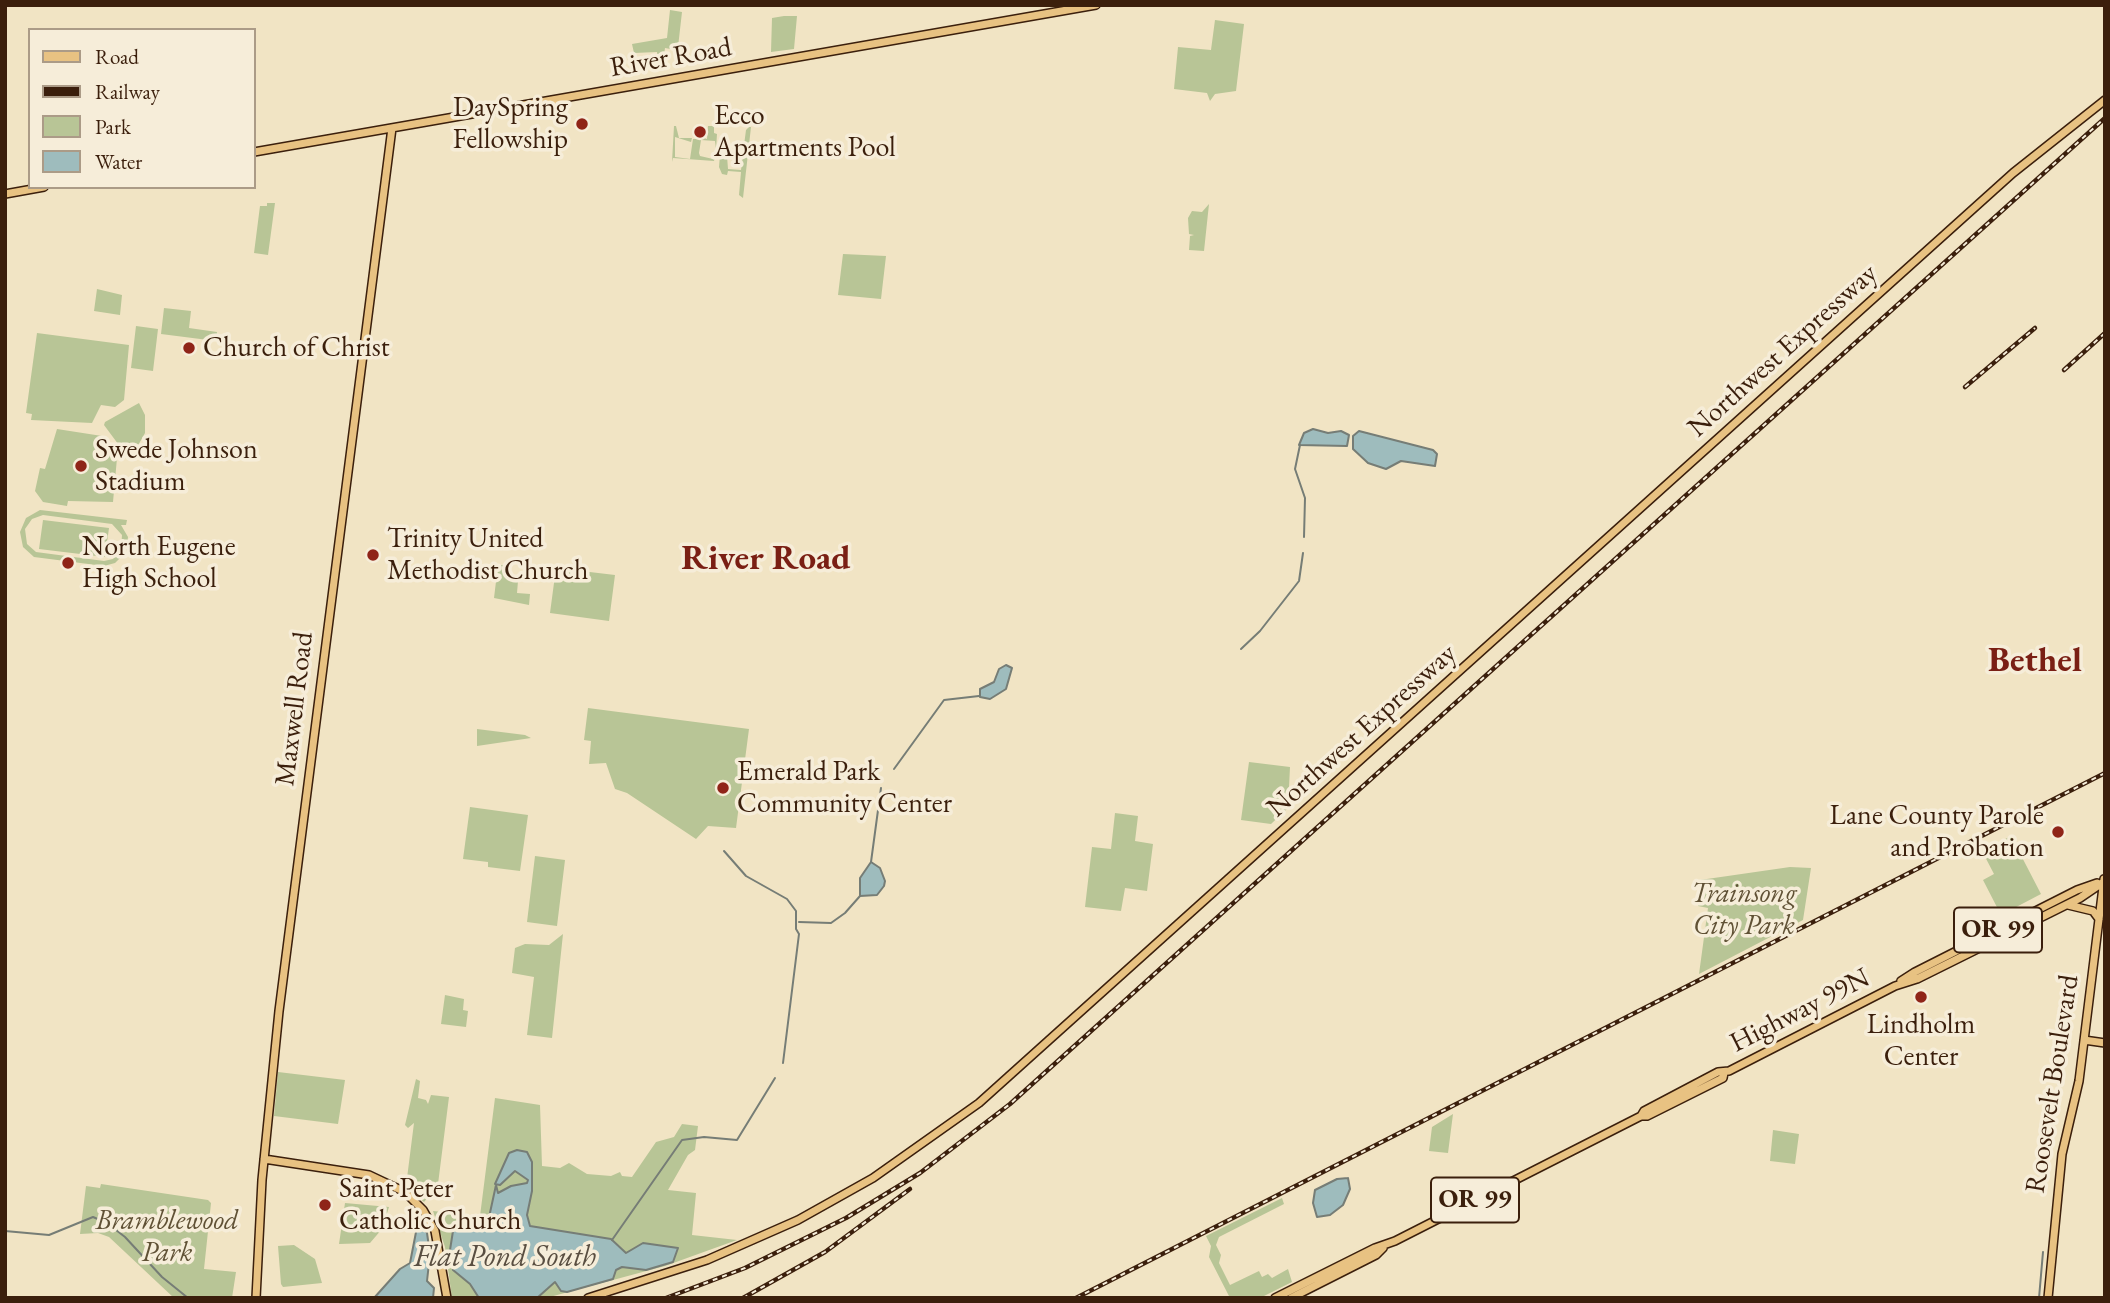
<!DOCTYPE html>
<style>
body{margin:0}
#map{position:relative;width:2110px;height:1303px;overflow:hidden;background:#f1e4c4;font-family:"EB Garamond",serif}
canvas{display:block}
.frame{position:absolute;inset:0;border:7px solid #3b1f0c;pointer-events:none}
.legend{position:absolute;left:28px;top:28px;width:228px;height:161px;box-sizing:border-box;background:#f6edd9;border:2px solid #ab9b87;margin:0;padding:9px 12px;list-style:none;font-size:21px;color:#3b1f0c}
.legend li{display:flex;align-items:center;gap:14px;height:35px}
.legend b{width:35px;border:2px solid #ab9b87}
</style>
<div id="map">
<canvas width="2110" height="1303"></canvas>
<div class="frame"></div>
<ul class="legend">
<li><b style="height:9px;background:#e8c282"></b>Road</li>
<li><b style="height:9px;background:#3b1f0c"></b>Railway</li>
<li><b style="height:19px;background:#b8c596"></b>Park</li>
<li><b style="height:19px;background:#9ebcbd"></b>Water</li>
</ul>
</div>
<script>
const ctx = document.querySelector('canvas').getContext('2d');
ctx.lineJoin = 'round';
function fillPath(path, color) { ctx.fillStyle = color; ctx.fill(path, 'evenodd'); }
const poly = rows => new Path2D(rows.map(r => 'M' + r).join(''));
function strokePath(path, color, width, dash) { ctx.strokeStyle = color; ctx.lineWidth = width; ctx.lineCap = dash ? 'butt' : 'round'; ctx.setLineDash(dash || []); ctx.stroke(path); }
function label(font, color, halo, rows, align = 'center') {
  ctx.font = font + ' "EB Garamond",serif'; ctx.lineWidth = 7; ctx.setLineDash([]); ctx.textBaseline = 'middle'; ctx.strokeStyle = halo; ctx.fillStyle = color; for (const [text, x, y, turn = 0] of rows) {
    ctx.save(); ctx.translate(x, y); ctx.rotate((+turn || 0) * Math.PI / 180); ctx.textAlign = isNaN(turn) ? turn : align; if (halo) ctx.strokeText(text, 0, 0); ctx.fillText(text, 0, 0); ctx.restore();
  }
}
fillPath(poly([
 [670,10,682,12,678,47,676,50,665,48,662,69,659,69,657,52,634,53,632,44,667,38],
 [784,16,797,16,794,49,771,52,772,18],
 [1215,20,1244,24,1236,91,1215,94,1210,101,1207,93,1174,89,1178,47,1211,50],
 [674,126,676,126,679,138,692,138,691,142,675,137,675,157,690,159,693,139,698,139,697,127,705,128,704,138,707,139,708,126,714,126,714,133,717,134,716,149,715,141,701,140,699,153,700,156,713,159,716,152,714,161,673,158,672,162],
 [749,127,751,127,743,198,739,195,741,172,728,171,727,175,722,174,719,167,720,155,727,156,728,169,741,170,743,155,729,151,743,153,746,130],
 [267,203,275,203,268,255,254,253,260,206,267,206],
 [1209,204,1204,251,1189,250,1190,236,1194,235,1189,234,1188,218,1192,211,1202,212],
 [843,254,886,256,881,299,838,295],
 [97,289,122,295,120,315,94,311],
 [164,308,191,311,189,328,217,332,216,341,161,334],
 [136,326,158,329,153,371,131,368],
 [37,333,129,345,124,400,115,407,101,405,92,423,31,420,32,414,26,413],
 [139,403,145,415,145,433,136,449,127,456,104,425,105,422],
 [57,429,102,436,111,446,117,458,113,502,68,501,67,506,43,502,35,491,40,468,45,469],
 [40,510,127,520,126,525,121,525,128,537,126,552,115,563,104,566,34,557,23,547,20,532,26,518],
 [43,515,112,524,122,535,121,550,113,559,104,561,36,552,27,544,25,529,32,519],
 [43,520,109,528,105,557,39,549],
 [498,565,511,565,509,580,518,581,517,593,530,594,529,605,494,598],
 [556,568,615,575,609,621,550,613],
 [588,708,749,729,736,828,708,826,696,839,627,793,615,789,606,763,589,764,591,741,584,740],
 [477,729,525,735,531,738,477,746],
 [1249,762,1290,767,1288,808,1271,824,1241,820],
 [470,807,528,815,520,871,488,867,488,862,463,859],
 [1115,813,1138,816,1135,841,1153,844,1147,891,1125,888,1121,911,1085,907,1092,847,1111,849],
 [2011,836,2041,894,2001,915,1983,880,1994,874,1982,851],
 [535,856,565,860,557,926,527,922],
 [1790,867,1811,868,1803,920,1699,974,1708,908,1698,906,1700,880],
 [563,934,552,1038,527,1035,534,977,512,973,515,948,525,944,549,945],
 [445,995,464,999,463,1010,468,1011,466,1027,441,1024],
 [278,1072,345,1080,338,1124,274,1116],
 [416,1079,420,1081,418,1098,426,1100,428,1104,431,1095,449,1097,438,1184,433,1184,430,1195,424,1202,406,1186,414,1123,408,1128,405,1125],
 [495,1098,540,1105,542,1166,560,1168,569,1163,587,1174,611,1176,620,1172,622,1176,632,1177,656,1142,674,1137,682,1124,698,1126,695,1150,688,1155,668,1190,696,1193,692,1235,737,1240,665,1266,546,1298,452,1298,445,1247,433,1211,480,1216],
 [1453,1114,1448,1153,1429,1151,1432,1127],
 [1773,1130,1799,1134,1795,1164,1770,1161],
 [101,1184,208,1200,211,1203,204,1269,236,1272,232,1298,174,1298,109,1237,98,1233,80,1234,86,1186,100,1188],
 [1282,1198,1284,1204,1219,1237,1216,1245,1221,1255,1219,1263,1230,1285,1259,1271,1262,1277,1268,1274,1272,1278,1288,1269,1292,1282,1260,1298,1230,1298,1209,1257,1211,1246,1206,1236],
 [345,1203,389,1207,382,1229,370,1243,339,1244],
 [294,1245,315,1259,322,1283,283,1287,281,1284,278,1246]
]), '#b8c596');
const water = poly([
 [1313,429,1328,433,1341,431,1349,435,1347,446,1299,445,1304,433,1313,429],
 [1359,431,1433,450,1437,454,1435,466,1401,461,1386,469,1368,463,1353,449,1353,436,1359,431],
 [1006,665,1012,668,1006,689,990,699,980,697,980,689,994,682,999,669,1006,665],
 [871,862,880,868,885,881,884,886,877,895,860,896,860,878,871,862],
 [517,1150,527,1152,532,1162,532,1191,527,1215,530,1226,611,1239,626,1253,643,1243,678,1248,673,1262,646,1270,622,1267,616,1270,613,1279,567,1292,561,1291,555,1282,537,1298,479,1298,470,1284,453,1270,450,1250,453,1231,459,1224,488,1222,496,1185,498,1193,511,1186,527,1183,528,1180,515,1171,500,1185,495,1184,509,1153,517,1150],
 [1348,1178,1350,1189,1343,1205,1330,1215,1317,1217,1313,1203,1315,1190,1337,1179,1348,1178],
 [417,1227,423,1227,427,1233,430,1254,427,1281,434,1288,433,1298,374,1298,400,1269,410,1263,417,1227]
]);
fillPath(water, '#9ebcbd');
strokePath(water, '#767d76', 2);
strokePath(poly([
 [1300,445,1295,469,1305,498,1304,537],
 [1241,649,1260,631,1299,581,1303,553],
 [894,769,944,700,979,696],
 [724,851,746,876,787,899,796,911,796,929,799,934,783,1063],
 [871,862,881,788],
 [799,922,831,923,845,913,860,896],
 [5,1231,49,1235,93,1217,107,1223,125,1237,162,1277,188,1298],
 [612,1240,682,1140,704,1137,737,1140,775,1078],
 [2039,1298,2043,1252]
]), '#767d76', 2);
const major = poly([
 [254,152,1096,5],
 [5,194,44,187],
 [2068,905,2093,911,2099,919],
 [1901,981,1915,972,2077,890,2097,883],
 [2084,1040,2105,1043],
 [1641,1116,1644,1111,1718,1072,1729,1071,1895,986,1917,979,2080,898,2105,881],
 [264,1159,369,1175,405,1192,423,1210,435,1231,447,1298],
 [256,1298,262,1180,279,1011,392,128],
 [588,1298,707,1260,798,1220,873,1178,979,1103,2013,173,2105,100],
 [1275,1298,1375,1248,1395,1241,1641,1116,1647,1116,1723,1078,1724,1073],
 [1291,1298,1376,1255,1383,1248],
 [2048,1298,2062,1154,2079,1081,2104,879]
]);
strokePath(major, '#3b1f0c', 10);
strokePath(major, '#e8c282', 7);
const rail = poly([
 [2064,370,2105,333],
 [1965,387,2035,328],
 [666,1298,745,1268,846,1218,920,1173,1010,1104,2105,118],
 [743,1298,825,1252,910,1189],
 [1076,1298,2105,773]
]);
strokePath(rail, '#3b1f0c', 4.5);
strokePath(rail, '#f6edd9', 2, [5]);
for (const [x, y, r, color] of [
 [582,124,7,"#8f2418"],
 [700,132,7,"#8f2418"],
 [189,348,7,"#8f2418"],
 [81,466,7,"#8f2418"],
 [373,555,7,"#8f2418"],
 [68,563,7,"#8f2418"],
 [723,788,7,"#8f2418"],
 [2058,832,7,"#8f2418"],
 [1921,997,7,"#8f2418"],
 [325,1205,7,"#8f2418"]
]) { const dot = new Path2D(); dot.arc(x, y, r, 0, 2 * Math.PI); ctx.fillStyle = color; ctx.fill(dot); strokePath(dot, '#f6edd9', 2.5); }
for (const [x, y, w] of [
 [1998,930,88],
 [1475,1200,88]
]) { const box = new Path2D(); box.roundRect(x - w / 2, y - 22.5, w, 45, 5); ctx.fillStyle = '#f6edd9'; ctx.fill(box); strokePath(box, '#3b1f0c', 2); }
label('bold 26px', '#3b1f0c', null, [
 ["OR 99",1998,930],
 ["OR 99",1475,1200]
]);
label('28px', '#3b1f0c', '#f6edd9', [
 ["River Road",671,58,-10],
 ["Northwest Expressway",1783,351,-42],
 ["Maxwell Road",295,709,-83],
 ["Northwest Expressway",1362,731,-42],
 ["Highway 99N",1800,1011,-27],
 ["Roosevelt Boulevard",2053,1084,-81]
]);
label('28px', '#3b1f0c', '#f6edd9', [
 ["DaySpring",568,108,"right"],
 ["Fellowship",568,140,"right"],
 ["Ecco",714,116],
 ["Apartments Pool",714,148],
 ["Church of Christ",203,348],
 ["Swede Johnson",95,450],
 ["Stadium",95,482],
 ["Trinity United",387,539],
 ["Methodist Church",387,571],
 ["North Eugene",82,547],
 ["High School",82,579],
 ["Emerald Park",737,772],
 ["Community Center",737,804],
 ["Lane County Parole",2044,816,"right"],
 ["and Probation",2044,848,"right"],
 ["Lindholm",1921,1025,"center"],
 ["Center",1921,1057,"center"],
 ["Saint Peter",339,1189],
 ["Catholic Church",339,1221]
], 'left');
label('italic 28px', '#605135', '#f6edd9', [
 ["Trainsong",1744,894],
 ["City Park",1744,926],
 ["Bramblewood",167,1221],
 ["Park",167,1253]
]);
label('italic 30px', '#594e41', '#f6edd9', [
 ["Flat Pond South",505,1258]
]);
label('bold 35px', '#7a1f14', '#f6edd9', [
 ["River Road",766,559],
 ["Bethel",2035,661]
]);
</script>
